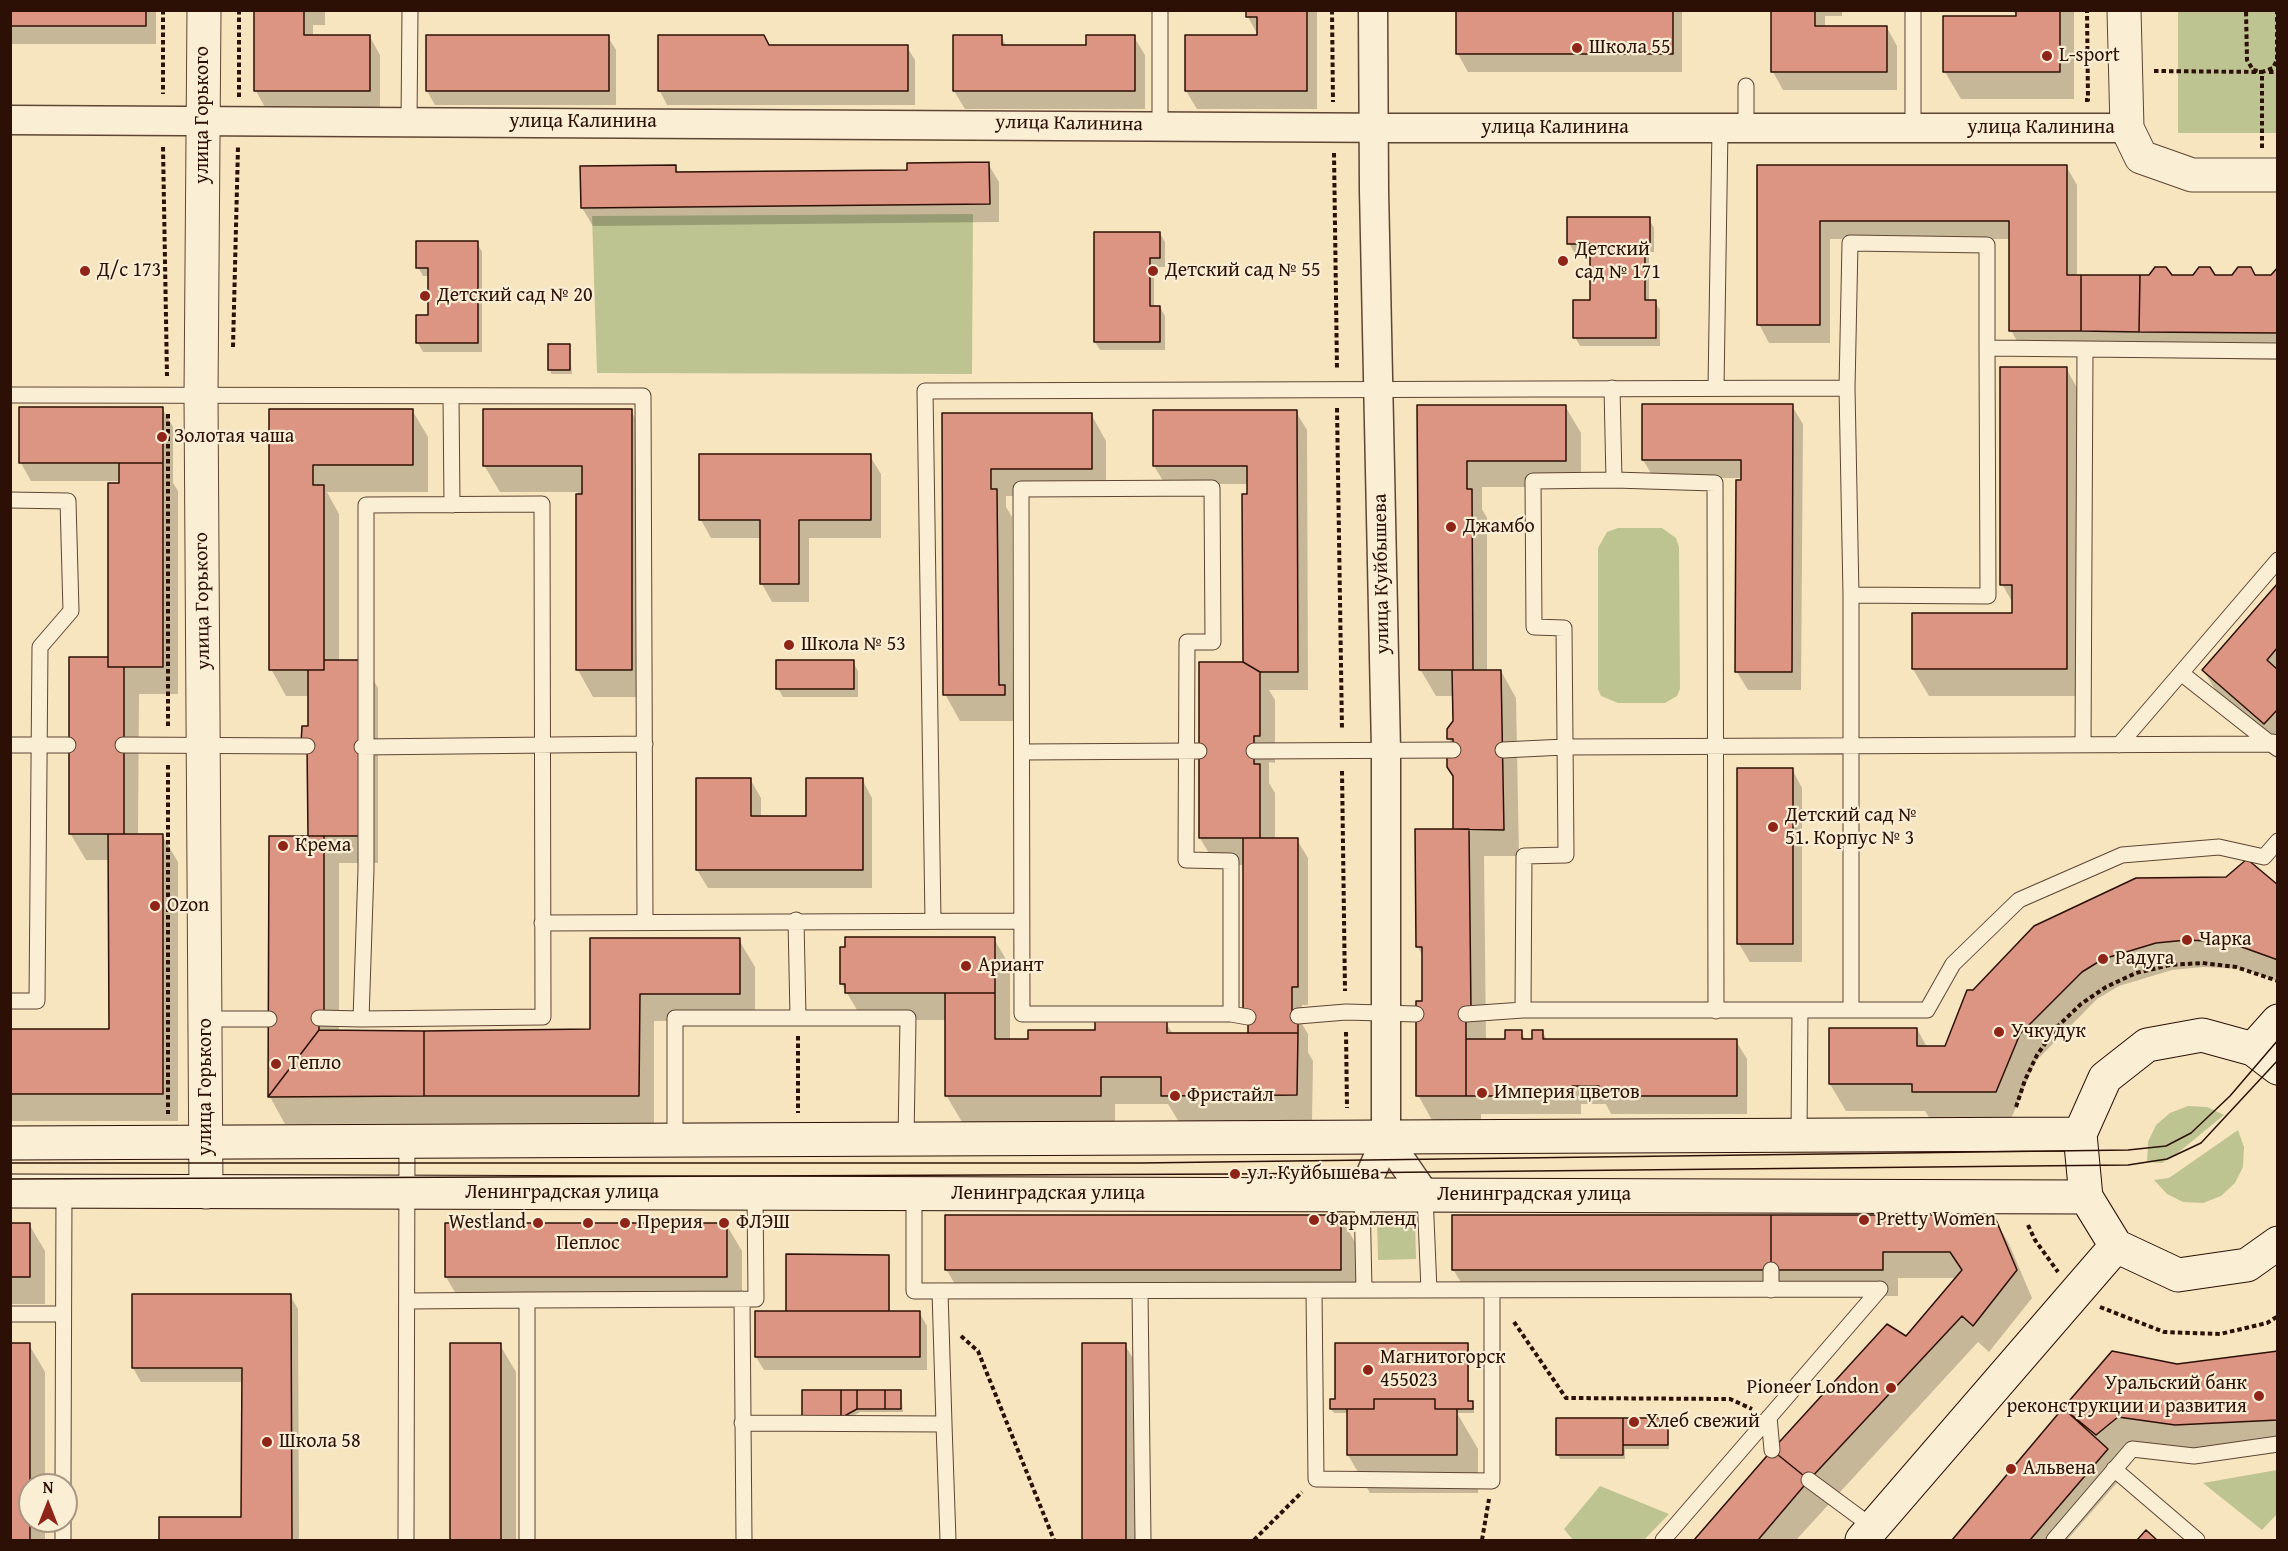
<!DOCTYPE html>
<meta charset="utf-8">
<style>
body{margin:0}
#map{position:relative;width:2288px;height:1551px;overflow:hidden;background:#f7e5bf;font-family:"Gentium Book Plus",serif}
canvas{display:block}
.frame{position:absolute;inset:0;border:12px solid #2c1005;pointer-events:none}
.north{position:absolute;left:18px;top:1473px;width:60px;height:60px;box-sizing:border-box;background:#faeed5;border:2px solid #a89582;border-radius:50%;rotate:0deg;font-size:16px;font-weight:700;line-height:24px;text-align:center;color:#2c1005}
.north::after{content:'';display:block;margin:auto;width:21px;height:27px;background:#8f2418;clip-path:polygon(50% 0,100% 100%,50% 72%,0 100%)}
</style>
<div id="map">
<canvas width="2288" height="1551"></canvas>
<div class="frame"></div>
<div class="north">N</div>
</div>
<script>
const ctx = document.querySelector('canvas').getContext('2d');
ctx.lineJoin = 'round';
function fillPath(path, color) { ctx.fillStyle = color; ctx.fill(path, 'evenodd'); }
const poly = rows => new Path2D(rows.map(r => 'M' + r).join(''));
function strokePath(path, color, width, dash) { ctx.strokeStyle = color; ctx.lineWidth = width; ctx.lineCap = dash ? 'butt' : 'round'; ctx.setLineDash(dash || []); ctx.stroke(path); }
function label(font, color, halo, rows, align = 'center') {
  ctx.font = font + ' "Gentium Book Plus",serif'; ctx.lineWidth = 4.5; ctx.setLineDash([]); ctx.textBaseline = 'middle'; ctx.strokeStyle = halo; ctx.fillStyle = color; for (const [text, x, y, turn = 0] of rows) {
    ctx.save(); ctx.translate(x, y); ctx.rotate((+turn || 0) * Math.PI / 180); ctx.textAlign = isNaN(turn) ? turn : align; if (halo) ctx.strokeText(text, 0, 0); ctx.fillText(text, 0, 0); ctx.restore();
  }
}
fillPath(poly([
 [2178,11,2277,11,2277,133,2178,133],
 [973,214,972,374,597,373,592,216],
 [1618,528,1662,528,1676,538,1679,547,1680,689,1677,696,1665,703,1618,703,1601,696,1598,689,1598,548,1607,532],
 [2188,1106,2207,1107,2224,1115,2174,1156,2162,1163,2147,1162,2148,1142,2156,1125,2170,1113],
 [2238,1130,2244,1147,2243,1167,2235,1183,2221,1196,2203,1203,2183,1202,2167,1194,2154,1180,2169,1178],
 [1415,1217,1416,1259,1378,1260,1377,1218],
 [2277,1470,2277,1514,2262,1530,2203,1483],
 [1600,1486,1669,1514,1644,1540,1573,1540,1564,1529]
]), '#bec491');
fillPath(poly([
 [10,10,156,10,156,44,10,44],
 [256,10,325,10,325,25,313,25,313,37,370,37,380,55,380,109,266,109,256,91],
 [1248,10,1317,10,1317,109,1197,109,1186,91,1259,37,1248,17],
 [1458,10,1682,10,1682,72,1468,72,1458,54],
 [1773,10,1842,10,1842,16,1825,16,1825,28,1887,28,1897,46,1897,90,1783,90,1773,72],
 [2013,10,2074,10,2074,99,1961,99,1945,72,2017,18],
 [608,37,616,50,616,105,435,105,427,91],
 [1001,37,1007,47,1087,47,1134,37,1145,55,1145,109,965,109,954,91],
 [768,47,907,47,915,60,915,105,667,105,660,91],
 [988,164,999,182,999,222,593,226,582,208,582,168,675,166,679,174,909,171],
 [1759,166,2066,166,2077,185,2077,276,2272,277,2278,269,2278,360,2098,357,2093,349,2021,349,2011,330,2011,239,1830,239,1830,343,1769,343,1759,324],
 [1649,219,1654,228,1654,252,1649,252,1649,302,1655,302,1660,310,1660,346,1580,346,1575,337,1591,302,1591,252,1574,252,1569,243],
 [1160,233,1165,242,1165,267,1154,267,1154,307,1160,307,1165,316,1165,350,1100,350,1095,342],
 [477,243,482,252,482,352,423,352,418,343,430,317,430,276,423,276,418,267],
 [549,346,569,346,572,374,551,374],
 [2066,368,2081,395,2082,696,1929,696,1913,669,2014,614,2014,605,2002,584],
 [1418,406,1565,406,1581,433,1581,487,1482,487,1482,509,1487,518,1487,671,1501,671,1516,698,1519,856,1484,856,1486,1041,1506,1041,1521,1031,1526,1041,1534,1041,1542,1031,1548,1041,1736,1041,1747,1059,1747,1114,1611,1114,1606,1104,1581,1104,1581,1114,1481,1114,1481,1122,1433,1122,1418,1095,1423,1003,1423,957,1418,947,1455,831,1454,749,1449,739,1454,721,1454,696,1436,696,1420,669],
 [1792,406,1803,424,1801,690,1748,690,1737,672,1743,478,1654,478,1643,460],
 [162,408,173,427,173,483,178,491,178,694,139,694,138,835,162,835,178,862,178,1121,10,1121,10,1030,110,1030,110,860,86,860,70,833,110,659,120,484,120,481,31,481,21,463],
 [271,410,412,410,428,437,428,492,327,492,339,514,339,661,362,661,378,688,378,863,339,863,339,1032,592,1030,592,940,739,940,755,967,755,1021,654,1021,654,1123,285,1124,270,1097,309,837,309,696,286,696,271,669],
 [631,411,647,438,647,697,593,697,578,670,578,492,500,492,484,465],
 [1296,412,1307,430,1308,690,1269,690,1275,700,1275,763,1269,762,1269,783,1275,793,1275,840,1297,840,1308,858,1308,1005,1302,1005,1302,1024,1308,1034,1308,1052,1313,1061,1312,1121,1179,1122,1168,1104,1115,1104,1115,1122,962,1122,946,1095,946,1020,863,1020,841,983,994,939,1010,966,1010,1041,1029,1041,1166,1023,1173,1034,1251,1034,1245,865,1216,865,1200,838,1245,663,1248,484,1165,484,1154,466],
 [943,414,1091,414,1106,441,1106,496,1006,496,1006,507,1012,517,1013,703,1019,713,1019,721,960,721,945,694],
 [701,456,870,456,881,474,881,538,809,538,809,602,772,602,762,584,762,538,711,538,701,520],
 [2278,586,2278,748,2220,698,2204,671],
 [853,662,858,671,858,697,783,697,778,688],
 [1792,769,1802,788,1802,962,1750,962,1739,944],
 [750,779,761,798,761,817,808,817,862,779,872,798,872,888,708,888,697,870],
 [2277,888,2278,981,2244,969,2203,967,2172,970,2119,986,2097,999,2035,1062,2011,1119,1930,1119,1925,1111,1846,1111,1830,1084,1917,1029,1927,1047,1946,1047,1974,991],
 [1341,1217,1356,1244,1356,1296,962,1296,946,1269],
 [1993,1217,2009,1244,2032,1298,1989,1352,1978,1342,1796,1540,1696,1540,1773,1450,1906,1338,1957,1278,1898,1278,1898,1296,1469,1296,1453,1269],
 [10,1224,29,1224,45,1251,45,1304,10,1304],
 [726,1224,742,1251,742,1304,462,1304,446,1277],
 [888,1256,890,1260,890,1312,919,1312,927,1326,927,1370,764,1370,756,1357,787,1312],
 [290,1295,298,1309,299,1540,161,1540,161,1518,243,1518,244,1382,141,1382,133,1368],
 [10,1345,29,1345,45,1372,45,1485,30,1485,30,1521,45,1521,45,1540,10,1540],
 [452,1345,500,1345,516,1372,516,1540,452,1540],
 [1083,1345,1125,1345,1141,1372,1141,1540,1083,1540],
 [1467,1345,1469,1349,1469,1402,1474,1406,1474,1413,1457,1413,1478,1449,1478,1493,1370,1493,1348,1455,1348,1413,1334,1413,1331,1409],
 [2113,1353,2177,1366,2278,1353,2278,1447,2192,1452,2134,1444,2113,1461,2122,1477,2067,1540,1953,1540],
 [901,1392,903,1412,860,1412,844,1422,806,1422],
 [1667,1419,1669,1449,1625,1449,1625,1459,1560,1459,1558,1455]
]), '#0003');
const building = poly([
 [10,10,146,10,146,26,10,26,10,10],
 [254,10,304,10,304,35,370,35,370,91,254,91,254,10],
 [1246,10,1307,10,1307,91,1185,91,1185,35,1257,35,1257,17,1246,17,1246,10],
 [1456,10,1673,10,1673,54,1456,54,1456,10],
 [1771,10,1815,10,1815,26,1887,26,1887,72,1771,72,1771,10],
 [2016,10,2060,10,2060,72,1943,72,1943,16,2016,16,2016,10],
 [426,35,609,35,609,91,426,91,426,35],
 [658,35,764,35,769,45,908,45,908,91,658,91,658,35],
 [953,35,1002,35,1002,45,1086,45,1086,35,1135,35,1135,91,953,91,953,35],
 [989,162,990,204,581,208,580,166,676,165,676,172,907,170,907,163,989,162],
 [1757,165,2067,165,2067,275,2081,275,2081,331,2009,331,2009,221,1820,221,1820,325,1757,325,1757,165],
 [1567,217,1650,217,1650,244,1645,244,1645,300,1656,300,1656,338,1573,338,1573,300,1590,300,1590,244,1567,244,1567,217],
 [1094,232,1160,232,1160,258,1150,258,1150,306,1160,306,1160,342,1094,342,1094,232],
 [416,241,478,241,478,343,416,343,416,315,428,315,428,268,416,268,416,241],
 [2155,267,2166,267,2172,275,2193,275,2199,267,2210,267,2215,275,2232,275,2238,267,2251,267,2255,275,2271,275,2278,267,2278,333,2139,332,2140,275,2149,275,2155,267],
 [2081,275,2140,275,2139,332,2081,331,2081,275],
 [548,344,570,344,570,370,548,370,548,344],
 [2000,367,2067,367,2067,669,1912,669,1912,613,2012,613,2012,585,2000,585,2000,367],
 [1642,404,1793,404,1792,672,1735,672,1736,480,1741,480,1741,460,1642,460,1642,404],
 [1417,405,1566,405,1566,461,1467,461,1467,489,1472,489,1473,670,1419,670,1417,405],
 [19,407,163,407,163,463,19,463,19,407],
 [269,409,413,409,413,465,313,465,313,485,324,485,324,670,269,670,269,409],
 [483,409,632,409,632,670,576,670,576,494,582,494,582,466,483,466,483,409],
 [1153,410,1297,410,1298,672,1260,672,1243,662,1242,494,1247,494,1247,466,1153,466,1153,410],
 [942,413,1092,413,1092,469,991,469,991,489,997,489,999,685,1005,685,1005,695,943,695,942,413],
 [699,454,871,454,871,520,799,520,799,584,760,584,760,520,699,520,699,454],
 [119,463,163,463,163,667,108,667,108,483,119,483,119,463],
 [2278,583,2278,647,2267,660,2278,670,2278,709,2264,724,2202,670,2278,583],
 [69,657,108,657,108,667,124,667,124,834,69,834,69,657],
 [324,660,363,660,363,836,308,836,307,745,301,744,302,726,308,726,308,670,324,670,324,660],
 [776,660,854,660,854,689,776,689,776,660],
 [1199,662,1243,662,1260,672,1260,736,1254,736,1254,764,1260,764,1260,838,1199,838,1199,662],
 [1452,670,1501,670,1504,830,1453,829,1453,776,1447,767,1447,757,1453,757,1453,739,1447,739,1447,729,1453,721,1452,670],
 [1737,768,1793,768,1793,944,1737,944,1737,768],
 [696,778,751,778,751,816,806,816,806,778,863,778,863,870,696,870,696,778],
 [1415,829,1469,829,1471,1011,1466,1011,1466,1096,1416,1096,1416,1001,1422,1001,1422,947,1416,947,1415,829],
 [108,834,163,834,163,1094,10,1094,10,1029,109,1029,108,834],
 [269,836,324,836,324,1012,319,1012,319,1030,268,1097,269,836],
 [1243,838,1298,838,1298,987,1292,987,1292,1014,1298,1014,1298,1033,1248,1033,1248,1014,1243,1014,1243,838],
 [2247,859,2278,885,2278,960,2228,942,2187,940,2156,943,2103,959,2082,972,2020,1034,1996,1092,1912,1092,1912,1084,1829,1084,1829,1028,1917,1028,1917,1046,1945,1046,1967,990,1973,990,2034,926,2136,878,2226,877,2247,859],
 [845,937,995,937,995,993,845,993,845,984,840,984,840,947,845,947,845,937],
 [590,938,740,938,740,994,640,994,639,1096,424,1096,424,1031,590,1029,590,938],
 [945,993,995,993,995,1039,1028,1039,1028,1030,1095,1030,1095,1021,1167,1021,1167,1033,1298,1033,1297,1095,1161,1096,1161,1077,1101,1077,1101,1096,945,1096,945,993],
 [319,1030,424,1031,424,1096,268,1097,319,1030],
 [1505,1030,1522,1030,1522,1039,1532,1039,1532,1030,1543,1030,1543,1039,1737,1039,1737,1096,1599,1096,1599,1086,1572,1086,1572,1096,1466,1096,1466,1039,1505,1039,1505,1030],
 [945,1215,1341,1215,1341,1270,945,1270,945,1215],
 [1452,1215,1771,1215,1771,1270,1452,1270,1452,1215],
 [1771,1215,1994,1215,2017,1270,1973,1326,1962,1316,1809,1480,1772,1450,1887,1324,1906,1336,1962,1270,1950,1252,1883,1252,1883,1270,1771,1270,1771,1215],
 [10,1223,30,1223,30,1277,10,1277,10,1223],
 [445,1223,727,1223,727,1277,445,1277,445,1223],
 [786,1254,889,1255,889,1311,786,1311,786,1254],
 [132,1294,291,1294,292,1540,159,1540,159,1517,241,1517,242,1368,132,1368,132,1294],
 [755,1311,920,1311,920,1357,755,1357,755,1311],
 [10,1343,30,1343,30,1540,10,1540,10,1343],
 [450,1343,501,1343,501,1540,450,1540,450,1343],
 [1082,1343,1126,1343,1126,1540,1082,1540,1082,1343],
 [1335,1343,1468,1343,1468,1401,1473,1401,1473,1409,1435,1409,1435,1399,1374,1399,1374,1409,1330,1409,1330,1399,1335,1399,1335,1343],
 [2112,1351,2177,1364,2278,1351,2278,1420,2175,1425,2118,1417,2096,1435,2063,1408,2112,1351],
 [802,1390,841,1390,841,1418,802,1418,802,1390],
 [841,1390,857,1390,857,1409,841,1418,841,1390],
 [857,1390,885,1390,885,1409,857,1409,857,1390],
 [885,1390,901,1390,901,1409,885,1409,885,1390],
 [1374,1399,1435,1399,1435,1409,1457,1409,1457,1455,1347,1455,1347,1409,1374,1409,1374,1399],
 [2063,1408,2108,1449,2030,1540,1952,1540,2063,1408],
 [1556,1418,1623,1418,1623,1455,1556,1455,1556,1418],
 [1623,1418,1668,1418,1668,1445,1623,1445,1623,1418],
 [1772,1450,1809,1480,1758,1540,1694,1540,1772,1450],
 [2146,1530,2157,1540,2137,1540,2146,1530]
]);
fillPath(building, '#dc9483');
strokePath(building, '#2c1005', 1.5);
const service = poly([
 [1746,86,1746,128],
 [409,122,410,10],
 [1160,125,1160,10],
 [1913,128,1913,10],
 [1612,388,1614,480],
 [1716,388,1720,128],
 [10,395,643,396,645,921],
 [451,396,452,505],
 [10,500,68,501,71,611,40,647,37,1001,10,1001],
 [542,504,543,1017,361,1019,366,869,366,505,542,504],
 [1851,595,1988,596,1987,348,2278,351],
 [2273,742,2271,744,2181,673,2278,560],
 [10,745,68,745],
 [123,745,307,746],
 [2083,745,2085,351],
 [2119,745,2181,673],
 [362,747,645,744],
 [1503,750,1564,747,2271,744,2278,749],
 [1254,751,1453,750],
 [1023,752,1199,751],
 [796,920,798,1017],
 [933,921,925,391,1847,388],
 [542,923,1021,921],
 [1523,1010,1524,856,1566,855,1564,628,1534,627,1533,481,1614,480,1715,483,1716,1011],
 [1851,1010,1851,595,1847,388,1850,243,1987,245,1987,348],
 [1231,1014,1231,861,1186,860,1187,642,1213,642,1212,488,1021,489,1022,1014,1231,1014,1248,1017],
 [1466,1014,1523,1010,1927,1010,1953,964,2019,900,2122,855,2219,847,2264,857,2278,841],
 [1298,1016,1346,1012,1416,1014],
 [319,1018,361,1019],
 [205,1019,269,1019],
 [1799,1135,1800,1010],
 [675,1140,675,1018,908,1018,906,1139],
 [914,1194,914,1291,1880,1289],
 [1362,1195,1364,1290],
 [1425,1195,1429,1290],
 [1771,1270,1771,1290],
 [1140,1291,1143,1540],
 [1314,1291,1316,1479,1492,1481,1492,1290],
 [742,1299,744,1540],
 [408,1301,527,1300],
 [10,1314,63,1314],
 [1769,1417,1772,1450],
 [742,1423,944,1424,940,1291],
 [944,1424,948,1540],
 [2114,1469,2197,1540],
 [1809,1480,1874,1528],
 [63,1485,64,1191],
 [63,1521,63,1540],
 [406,1540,407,1141],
 [527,1540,527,1300,756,1299,755,1193],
 [1663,1540,1880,1289],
 [2054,1540,2132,1449,2194,1456,2278,1444]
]);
const minor = poly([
 [10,120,1409,128,2127,128],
 [1386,1138,1425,1195],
 [1362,1195,1386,1138,1386,750,1374,190,1373,10]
]);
const tertiary = poly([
 [204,10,201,395,206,1192],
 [2124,10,2127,128,2141,157,2192,175,2278,175]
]);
const secondary = poly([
 [2253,1049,2278,1021],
 [2278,1068,2253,1049,2202,1035,2147,1045,2105,1078,2080,1134,2086,1197,2116,1246,2178,1275,2247,1265,2278,1243],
 [10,1143,2080,1134],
 [10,1191,2086,1197],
 [1862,1540,2116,1246]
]);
strokePath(service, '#5f4534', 17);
strokePath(minor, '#5f4534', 31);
strokePath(tertiary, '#5f4534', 35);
strokePath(secondary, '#2c1005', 35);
strokePath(poly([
 [163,10,163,94],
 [1332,10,1333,102],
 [2154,71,2262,72,2253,70,2247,60,2246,10],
 [2269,72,2278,72],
 [239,97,239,10],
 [2085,100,2088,100,2087,10],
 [163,147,167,376],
 [2262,148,2262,72,2273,68,2277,60,2277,10],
 [1334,153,1337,370],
 [233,347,238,147],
 [1337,408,1342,730],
 [168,414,168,727],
 [168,765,168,1114],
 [1342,771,1345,991],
 [1346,1032,1347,1108],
 [798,1036,798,1113],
 [2016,1107,2025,1080,2037,1055,2057,1027,2081,1004,2106,987,2136,973,2170,965,2202,963,2236,967,2278,981],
 [2028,1225,2035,1240,2058,1272],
 [2100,1307,2164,1332,2220,1334,2267,1323,2278,1316],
 [1514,1322,1566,1398,1730,1399,1752,1409],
 [961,1336,978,1351,1054,1540],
 [1254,1540,1302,1492],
 [1482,1540,1489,1499]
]), '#2c1005', 4, [4.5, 3]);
strokePath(service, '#faeed5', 15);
strokePath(minor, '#faeed5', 28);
strokePath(tertiary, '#faeed5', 33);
strokePath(secondary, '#faeed5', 33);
strokePath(poly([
 [10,1163,1140,1163,2128,1150,2166,1146,2191,1133,2230,1096,2278,1040],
 [10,1179,1235,1174,2128,1165,2167,1159,2201,1143,2278,1060]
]), '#2c1005', 1.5);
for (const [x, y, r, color] of [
 [1577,48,6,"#8f2418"],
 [2047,56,6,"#8f2418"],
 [1563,261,6,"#8f2418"],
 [85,271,6,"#8f2418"],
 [1153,271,6,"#8f2418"],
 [425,296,6,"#8f2418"],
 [162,437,6,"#8f2418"],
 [1451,527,6,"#8f2418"],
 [789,645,6,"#8f2418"],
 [1773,827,6,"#8f2418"],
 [283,846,6,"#8f2418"],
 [155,906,6,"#8f2418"],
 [2187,940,6,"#8f2418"],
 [2103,959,6,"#8f2418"],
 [966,966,6,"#8f2418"],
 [1999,1032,6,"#8f2418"],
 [276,1064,6,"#8f2418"],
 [1482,1093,6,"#8f2418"],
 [1175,1096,6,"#8f2418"],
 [1235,1174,6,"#8f2418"],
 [1314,1220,6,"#8f2418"],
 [1864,1220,6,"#8f2418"],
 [538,1223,6,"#8f2418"],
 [588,1223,6,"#8f2418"],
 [625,1223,6,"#8f2418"],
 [724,1223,6,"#8f2418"],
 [1368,1370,6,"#8f2418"],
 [1891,1388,6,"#8f2418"],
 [2259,1396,6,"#8f2418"],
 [1634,1422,6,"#8f2418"],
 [267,1442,6,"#8f2418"],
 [2011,1469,6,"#8f2418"]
]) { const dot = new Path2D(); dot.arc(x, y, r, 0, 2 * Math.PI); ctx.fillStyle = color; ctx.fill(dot); strokePath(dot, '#faeed5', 2); }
label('20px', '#2c1005', '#faeed5', [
 ["Школа 55",1589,48],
 ["L-sport",2059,56],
 ["Детский",1575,250],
 ["сад № 171",1575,273],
 ["Д/с 173",97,271],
 ["Детский сад № 55",1165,271],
 ["Детский сад № 20",437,296],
 ["Золотая чаша",174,437],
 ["Джамбо",1463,527],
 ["Школа № 53",801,645],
 ["Детский сад №",1785,816],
 ["51. Корпус № 3",1785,839],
 ["Крема",295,846],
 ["Ozon",167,906],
 ["Чарка",2199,940],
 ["Радуга",2115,959],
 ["Ариант",978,966],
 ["Учкудук",2011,1032],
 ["Тепло",288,1064],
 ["Империя цветов",1494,1093],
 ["Фристайл",1187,1096],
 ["ул. Куйбышева",1247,1174],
 ["Фармленд",1326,1220],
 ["Pretty Women",1876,1220],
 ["Westland",526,1223,"right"],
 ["Прерия",637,1223],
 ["ФЛЭШ",736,1223],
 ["Пеплос",588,1244,"center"],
 ["Магнитогорск",1380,1358],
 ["455023",1380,1381],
 ["Уральский банк",2247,1384,"right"],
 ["реконструкции и развития",2247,1407,"right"],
 ["Pioneer London",1879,1388,"right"],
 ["Хлеб свежий",1646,1422],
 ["Школа 58",279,1442],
 ["Альвена",2023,1469]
], 'left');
label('20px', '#2c1005', '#faeed5', [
 ["улица Горького",203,115,-90],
 ["улица Калинина",583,122],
 ["улица Калинина",1069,124,1],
 ["улица Калинина",1555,128],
 ["улица Калинина",2041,128],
 ["улица Куйбышева",1382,574,-91],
 ["улица Горького",203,601,-91],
 ["улица Горького",206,1087,-90],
 ["Ленинградская улица",562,1193],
 ["Ленинградская улица",1048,1194],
 ["Ленинградская улица",1534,1195]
]);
</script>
